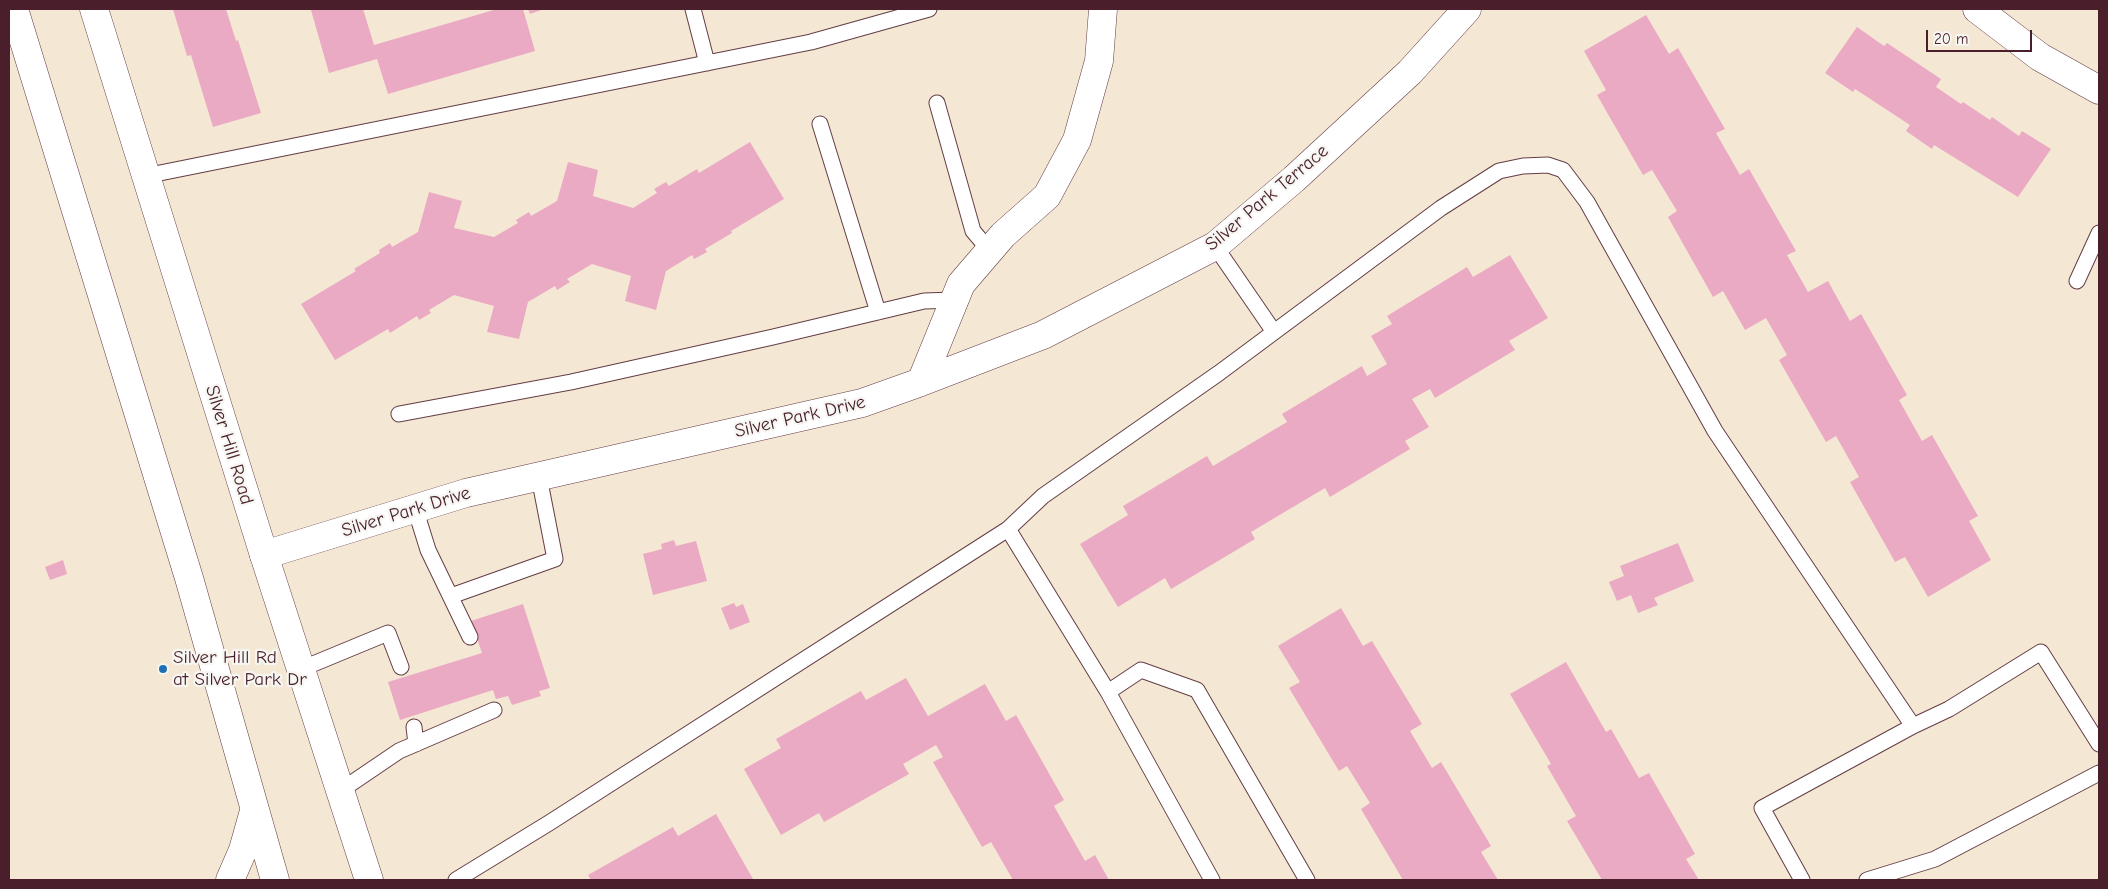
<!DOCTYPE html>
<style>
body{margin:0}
#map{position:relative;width:2108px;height:889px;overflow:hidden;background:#f4e7d4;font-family:"Comic Neue",sans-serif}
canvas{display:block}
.frame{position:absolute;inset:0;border:10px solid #4a1f2b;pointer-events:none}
.scale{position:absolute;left:1926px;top:30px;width:106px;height:22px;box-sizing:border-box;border:2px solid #4a1f2b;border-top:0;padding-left:6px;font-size:15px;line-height:18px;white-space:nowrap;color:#4a1f2b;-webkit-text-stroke:4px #f6f6f2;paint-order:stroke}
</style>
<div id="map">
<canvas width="2108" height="889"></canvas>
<div class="frame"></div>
<div class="scale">20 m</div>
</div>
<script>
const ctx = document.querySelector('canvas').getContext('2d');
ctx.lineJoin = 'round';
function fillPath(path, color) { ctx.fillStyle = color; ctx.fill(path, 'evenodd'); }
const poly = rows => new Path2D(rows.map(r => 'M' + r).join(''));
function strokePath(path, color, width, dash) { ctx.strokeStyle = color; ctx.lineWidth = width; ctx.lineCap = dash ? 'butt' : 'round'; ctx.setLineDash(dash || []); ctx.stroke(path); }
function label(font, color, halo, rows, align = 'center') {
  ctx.font = font + ' "Comic Neue",sans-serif'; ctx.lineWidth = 4.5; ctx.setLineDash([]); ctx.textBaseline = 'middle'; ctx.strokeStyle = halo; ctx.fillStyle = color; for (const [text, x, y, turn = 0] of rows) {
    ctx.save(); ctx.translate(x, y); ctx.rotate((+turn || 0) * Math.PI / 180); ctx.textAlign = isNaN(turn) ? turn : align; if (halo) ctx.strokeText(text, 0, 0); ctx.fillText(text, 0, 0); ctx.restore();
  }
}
fillPath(poly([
 [173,9,226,9,236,41,238,40,261,113,213,127,191,55,187,56],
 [315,9,363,9,374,45,497,9,523,9,535,51,388,94,377,59,329,73,311,10],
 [528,9,544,9,530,14],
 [1646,15,1669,54,1678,48,1725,129,1716,133,1740,175,1749,169,1796,251,1787,255,1808,292,1828,281,1850,321,1861,314,1907,395,1899,400,1922,441,1932,435,1978,516,1969,521,1991,560,1928,597,1905,557,1895,562,1850,482,1859,477,1836,436,1826,442,1779,360,1787,355,1766,318,1745,330,1723,291,1713,297,1668,217,1677,211,1652,170,1643,175,1597,95,1606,90,1584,51],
 [1857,27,1884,46,1887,43,1941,79,1936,87,1961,104,1963,102,1990,120,1992,117,2019,136,2022,131,2051,149,2018,197,1934,145,1932,149,1906,131,1910,125,1855,89,1853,92,1825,73],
 [750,142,784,199,731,231,732,233,705,249,707,252,694,259,692,255,666,271,656,310,625,301,631,276,592,264,567,279,570,282,557,290,555,286,528,302,519,339,487,332,494,306,454,295,429,310,431,313,419,320,417,316,390,333,388,329,335,360,301,304,356,271,354,269,380,253,379,250,390,243,392,247,418,232,429,192,462,201,454,228,494,237,518,223,516,220,529,212,531,216,557,201,568,162,598,170,593,196,633,208,657,193,654,189,666,182,669,186,697,169,699,173],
 [1510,255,1548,318,1509,341,1515,350,1435,398,1430,389,1412,399,1429,427,1405,441,1410,449,1330,497,1325,488,1251,532,1255,539,1171,589,1165,578,1118,607,1080,544,1128,515,1123,506,1207,456,1213,466,1287,422,1282,414,1362,366,1367,376,1387,364,1371,336,1392,324,1387,316,1467,267,1473,277],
 [674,540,676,546,696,541,707,581,653,595,643,554,662,549,661,544],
 [1678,543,1694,581,1654,598,1658,605,1638,613,1631,595,1617,601,1609,582,1624,576,1620,566],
 [63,560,67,574,50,580,45,567],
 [734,603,736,607,743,604,750,622,730,630,721,608],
 [523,604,550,688,539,691,541,696,512,705,508,696,496,699,493,690,400,720,388,682,482,653,471,621],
 [1341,608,1363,646,1372,641,1422,724,1410,731,1432,768,1441,762,1491,846,1481,852,1498,880,1403,880,1361,809,1370,803,1347,766,1339,771,1289,688,1300,682,1278,646],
 [1566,662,1606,732,1611,729,1639,778,1649,773,1695,854,1686,859,1699,880,1602,880,1567,821,1576,816,1547,766,1551,764,1510,694],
 [906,678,928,716,985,684,1006,721,1016,715,1064,800,1054,806,1085,861,1095,855,1109,880,1013,880,991,842,982,847,933,762,943,757,936,745,903,764,909,774,824,822,819,813,781,835,744,769,781,748,776,739,861,691,866,700],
 [716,814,753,879,752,880,591,880,588,875,673,827,678,836]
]), '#ebaac4');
const service = poly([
 [693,9,707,63],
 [937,103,973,231,990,251],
 [820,124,878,312],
 [145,176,811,42,929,9],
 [1215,246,1274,332],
 [2077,281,2099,233],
 [399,414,571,382,773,337,924,301,955,300],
 [415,508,428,550,470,637],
 [1008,529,1108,692,1212,880],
 [451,596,555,559,539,477],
 [301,669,388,633,401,667],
 [1108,692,1141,670,1197,690,1307,880],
 [414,727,416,744],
 [340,791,399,751,494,710],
 [456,880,549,823,1008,529,1043,496,1219,373,1441,208,1499,171,1523,166,1548,165,1563,170,1587,202,1715,431,1913,726],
 [1802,880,1762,808,1913,726,1949,709,2041,652,2099,744],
 [1867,880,1935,859,2099,773]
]);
const minor = poly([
 [1977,9,2040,57,2099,90],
 [921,382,1043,335,1215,246,1294,179,1410,72,1467,9],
 [264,555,466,493,862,403,921,382,961,284,1003,235,1047,196,1077,140,1099,61,1103,9]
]);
const primary = poly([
 [14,9,189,578,275,880],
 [94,9,264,555,369,880],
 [230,880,243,850,254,811]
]);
strokePath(service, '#643d44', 17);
strokePath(minor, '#643d44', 29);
strokePath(primary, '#643d44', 29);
strokePath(service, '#fff', 15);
strokePath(minor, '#fff', 28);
strokePath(primary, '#fff', 28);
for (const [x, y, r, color] of [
 [163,669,5,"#1f6fb2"]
]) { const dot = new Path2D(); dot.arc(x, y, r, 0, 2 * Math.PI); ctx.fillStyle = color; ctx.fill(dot); strokePath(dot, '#f6f6f2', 2); }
label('19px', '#4a1f2b', '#f6f6f2', [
 ["Silver Park Terrace",1267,198,-40],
 ["Silver Park Drive",800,417,-13],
 ["Silver Hill Road",229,445,73],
 ["Silver Park Drive",406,512,-17]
]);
label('19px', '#4a1f2b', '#f6f6f2', [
 ["Silver Hill Rd",173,658],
 ["at Silver Park Dr",173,680]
], 'left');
</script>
